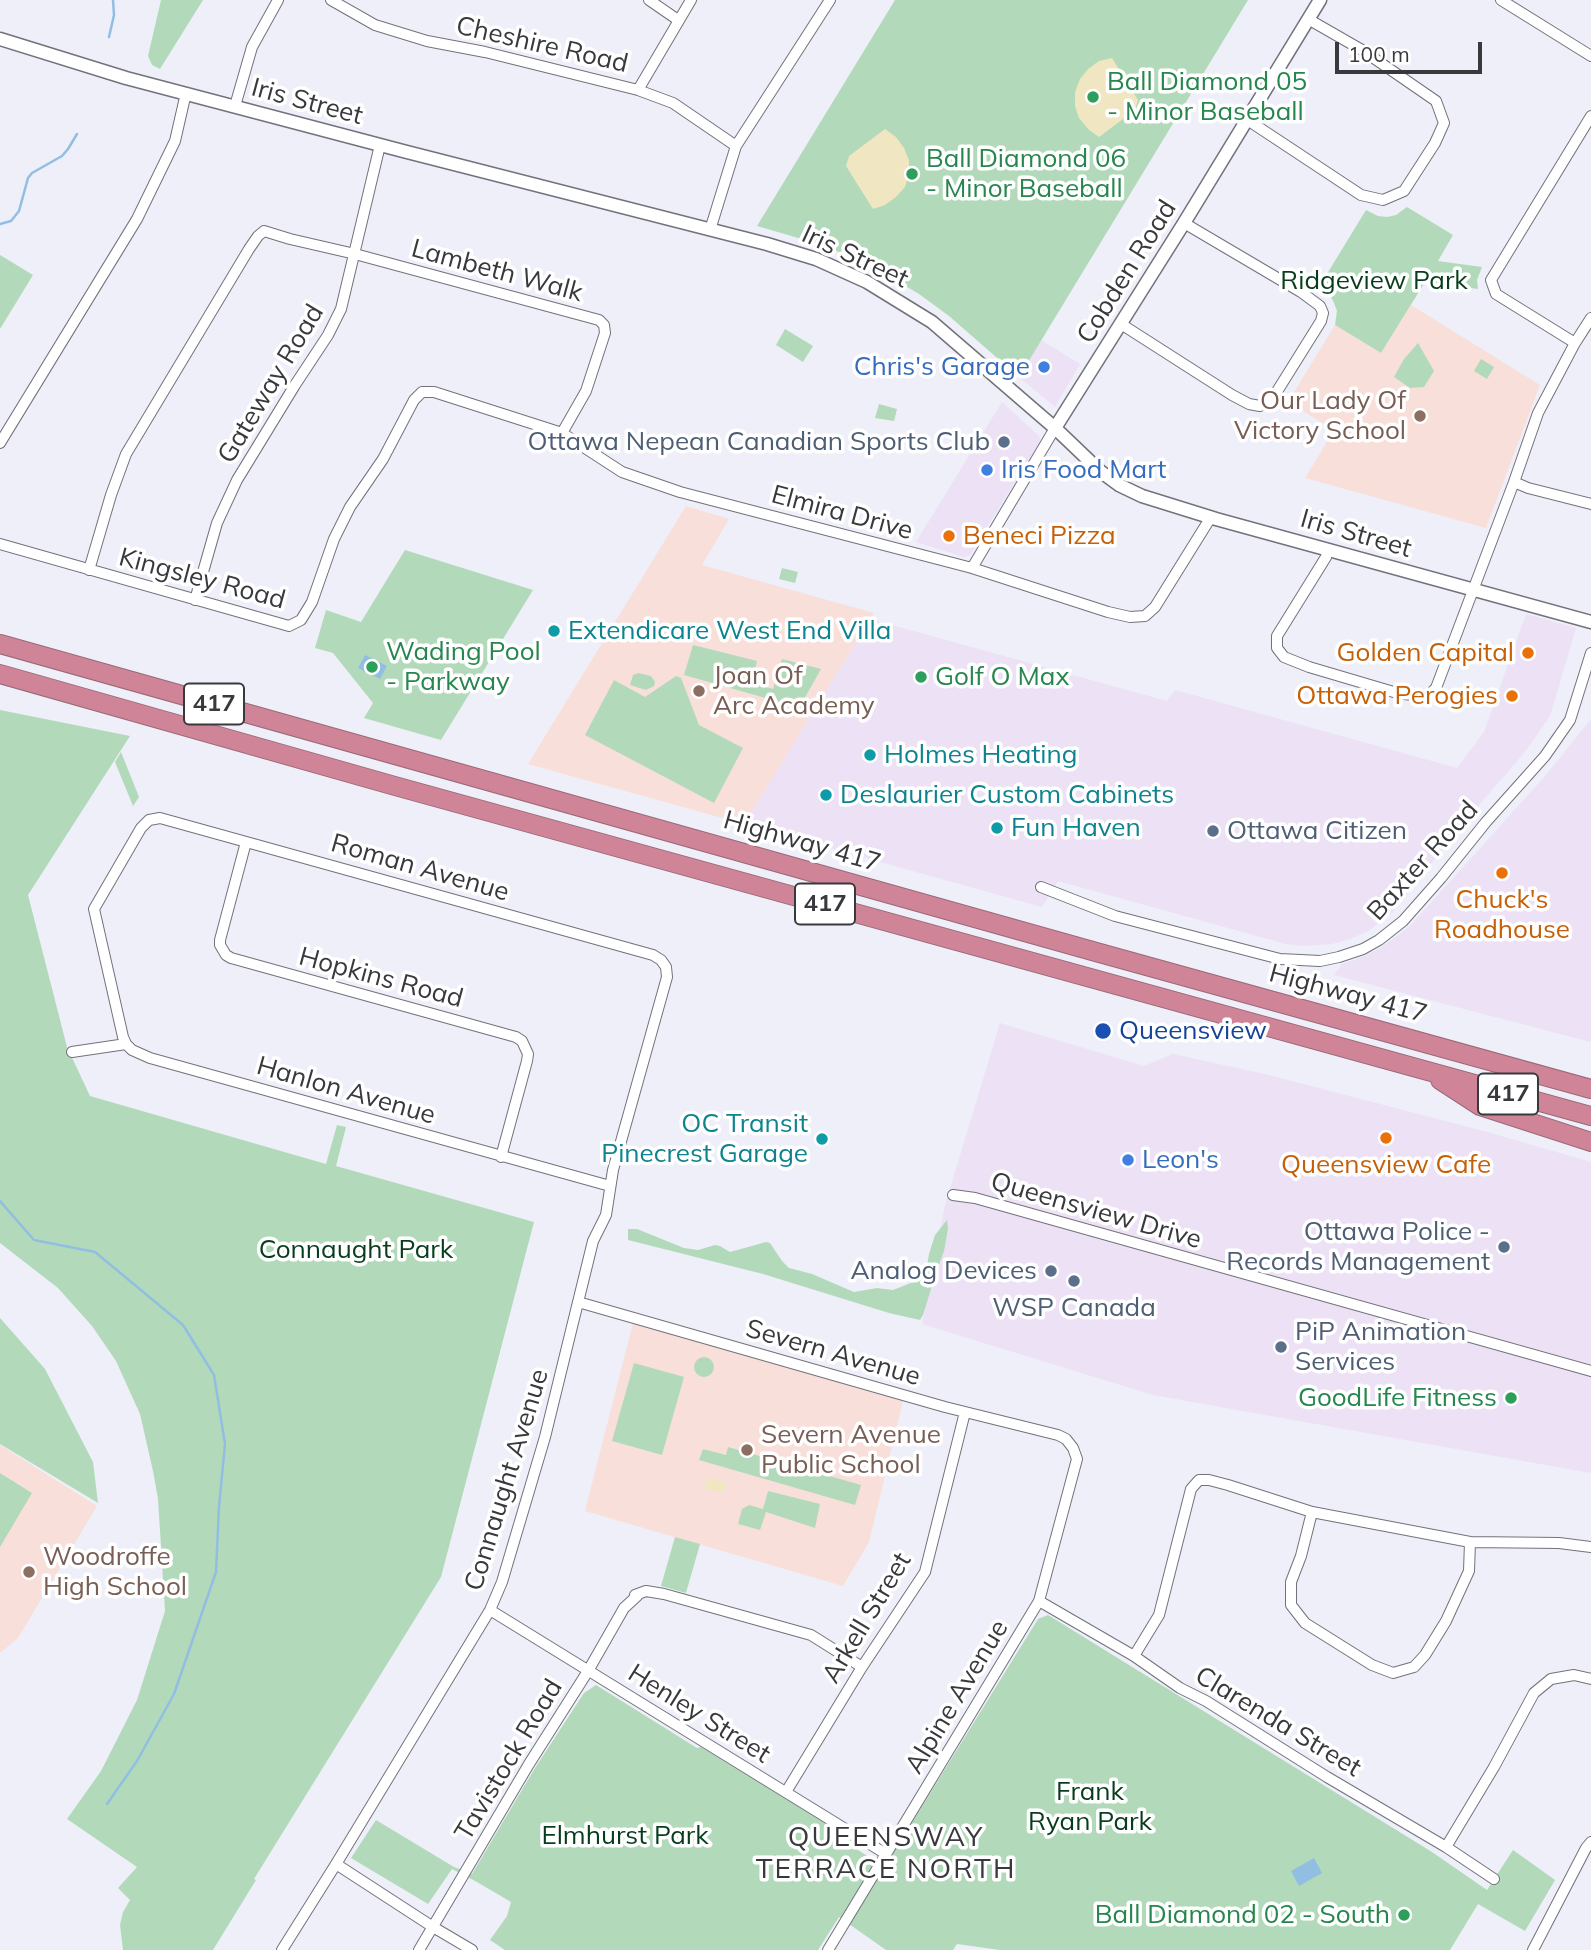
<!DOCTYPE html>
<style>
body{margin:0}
#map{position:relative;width:1591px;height:1950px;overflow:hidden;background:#eeeff9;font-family:Mulish,sans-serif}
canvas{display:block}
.scale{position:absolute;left:1335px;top:42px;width:147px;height:32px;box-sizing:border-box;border:4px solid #38393d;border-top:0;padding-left:9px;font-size:21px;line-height:24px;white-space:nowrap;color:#38393d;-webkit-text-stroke:5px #fff;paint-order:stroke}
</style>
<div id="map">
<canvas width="1591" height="1950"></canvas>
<div class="scale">100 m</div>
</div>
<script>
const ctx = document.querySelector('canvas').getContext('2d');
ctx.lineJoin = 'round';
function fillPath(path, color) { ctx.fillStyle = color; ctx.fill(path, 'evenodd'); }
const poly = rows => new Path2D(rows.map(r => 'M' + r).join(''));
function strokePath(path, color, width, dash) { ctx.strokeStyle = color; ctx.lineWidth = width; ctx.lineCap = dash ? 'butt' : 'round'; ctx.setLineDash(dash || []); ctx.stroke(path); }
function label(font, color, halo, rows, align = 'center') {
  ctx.font = font + ' Mulish,sans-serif'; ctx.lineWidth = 7; ctx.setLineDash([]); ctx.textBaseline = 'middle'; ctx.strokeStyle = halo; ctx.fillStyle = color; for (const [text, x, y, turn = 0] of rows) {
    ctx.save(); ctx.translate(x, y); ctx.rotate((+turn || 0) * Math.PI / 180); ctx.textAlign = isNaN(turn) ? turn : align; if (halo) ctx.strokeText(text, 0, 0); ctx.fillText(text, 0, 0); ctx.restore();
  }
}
fillPath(poly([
 [1041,340,1080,364,1055,407,1019,377],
 [1002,402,1039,436,1040,441,970,555,964,557,916,542],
 [1526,614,1576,628,1550,716,1525,752,1466,820,1392,913,1368,931,1350,939,1332,944,1304,946,1286,944,1058,881,1042,907,744,824,870,619,1167,701,1175,690,1457,768,1484,732],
 [1591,719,1591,1042,1334,975,1342,964,1355,960,1382,947,1409,927,1546,775],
 [1000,1023,1144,1066,1173,1054,1269,1075,1491,1133,1591,1162,1591,1473,1153,1395,922,1324,945,1205]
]), '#ece1f5');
fillPath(poly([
 [1411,305,1540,385,1486,528,1305,478,1334,430,1288,402,1335,325,1381,353],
 [686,506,729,519,702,565,874,613,744,824,528,764],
 [633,1323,903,1401,869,1542,843,1586,585,1511],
 [0,1445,97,1506,18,1638,0,1653]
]), '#f9dfd9');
fillPath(poly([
 [161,0,203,0,160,69,152,65,148,56],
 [895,0,1248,0,1019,377,949,316,919,294,887,275,854,258,819,244,757,226],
 [1407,207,1453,235,1438,261,1482,267,1477,280,1478,289,1425,282,1381,353,1335,325,1337,311,1334,303,1330,295,1319,287,1366,210,1378,216,1387,217,1396,215],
 [0,255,33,275,0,329],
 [785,329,813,346,803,362,776,345],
 [1418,343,1434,371,1424,387,1410,388,1394,377,1404,359],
 [1481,359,1494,367,1487,379,1474,371],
 [879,404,897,409,894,421,875,418],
 [405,550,533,590,441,740,364,718,373,703,333,653,315,648,326,610,361,622],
 [782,568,798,572,795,583,779,579],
 [693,645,757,661,752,683,773,689,782,659,821,669,803,701,801,708,684,675],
 [639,673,651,676,655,682,654,686,646,690,630,685,633,675],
 [676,676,681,678,699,725,743,748,714,803,585,735,614,680,645,697],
 [0,710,130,736,28,895,67,1047,90,1096,326,1164,337,1125,346,1127,336,1166,534,1222,441,1577,254,1879,256,1880,213,1950,123,1950,120,1925,123,1912,130,1900,118,1888,137,1867,67,1819,101,1771,137,1700,165,1611,158,1499,153,1471,140,1414,116,1361,92,1326,58,1288,0,1243],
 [121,752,139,797,133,806,115,762],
 [947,1220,948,1229,944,1251,936,1273,923,1315,920,1320,889,1313,763,1274,628,1240,628,1229,637,1229,684,1248,698,1250,715,1245,720,1246,730,1252,766,1242,770,1243,782,1261,789,1268,812,1274,854,1292,877,1288,893,1290,921,1279,926,1271,929,1254,935,1235],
 [0,1318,45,1369,93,1462,98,1503,0,1444],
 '694 1367a10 10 0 1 1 20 0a10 10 0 1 1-20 0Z',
 [634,1363,684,1377,662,1455,612,1441],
 [728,1447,861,1485,855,1505,699,1460,703,1449,726,1455],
 [0,1473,32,1493,0,1547],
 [768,1491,820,1504,815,1528,766,1512,760,1530,738,1524,742,1509,749,1505,763,1509],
 [675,1537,700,1544,686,1593,661,1586],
 [1048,1615,1432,1852,1487,1890,1513,1850,1555,1880,1525,1931,1478,1904,1450,1950,1000,1950,957,1944,953,1950,886,1950,839,1917,818,1950,505,1950,490,1940,507,1916,511,1902,477,1882,452,1869,428,1904,351,1858,376,1820,454,1867,472,1874,535,1768,584,1693,596,1685,697,1748,701,1747,858,1843,858,1850,890,1871,896,1861,892,1857,893,1853,1038,1619]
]), '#b2daba');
fillPath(poly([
 [1112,58,1138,100,1135,110,1099,137,1088,129,1079,118,1075,106,1075,92,1080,79,1088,69,1099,61],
 [885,129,896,137,904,148,909,160,909,174,905,187,896,197,885,205,873,209,846,166,849,156],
 [707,1478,726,1483,723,1493,704,1489]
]), '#f0e6c1');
fillPath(poly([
 [365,655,387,666,380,679,358,668],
 [1314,1858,1322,1873,1299,1886,1291,1871]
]), '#92bee2');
strokePath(poly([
 [109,37,114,15,113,0],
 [0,224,11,221,19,211,28,178,32,173,62,156,68,149,77,134],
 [0,1201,34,1240,95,1252,183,1325,214,1375,225,1444,219,1507,216,1572,174,1694,137,1761,107,1804]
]), '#92bee2', 2.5);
const minor = poly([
 [331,0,375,25,427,41,485,52,638,90,673,103,736,146],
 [649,0,678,20],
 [1501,0,1591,56],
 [638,90,691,0],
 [235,106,252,47,278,0],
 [1246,119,1361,195,1383,200,1404,191,1435,143,1444,123,1436,101,1362,50,1308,19],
 [710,230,736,146,830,0],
 [1121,324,1232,395,1249,404,1260,406,1270,401,1276,393,1321,321,1323,313,1320,306,1301,292,1184,223],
 [1575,343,1496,294,1491,280,1591,116],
 [0,443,137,219,175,141,186,93],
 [1514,482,1528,488,1591,504],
 [0,544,289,626,301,620,312,602,334,539,350,507,383,459,414,400,422,392,434,392,562,433,622,472,680,492,972,568,1108,612,1130,617,1145,616,1155,607,1211,517],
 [1328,549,1326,557,1277,636,1277,648,1284,657,1309,667,1397,693,1420,696,1431,693,1436,688,1514,482,1538,413,1575,343,1591,318],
 [972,568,1055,428],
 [89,570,111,495,126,454,249,249,258,236,264,231,290,239,355,254,599,320,604,325,605,333,586,391,562,433],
 [195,600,217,523,237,480,295,385,328,335,341,309,380,145],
 [246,842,220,940,220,945,226,955,231,958,516,1037,522,1041,528,1054,527,1061,501,1157],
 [1041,887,1115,916,1280,959,1320,961,1339,957,1363,949,1379,940,1403,921,1441,878,1486,822,1545,756,1570,720,1591,653],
 [72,1052,126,1044],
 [953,1195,975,1198,1591,1371],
 [578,1302,945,1407,1058,1435,1066,1439,1073,1448,1077,1459,1039,1601,828,1950],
 [1312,1512,1301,1556,1291,1582,1291,1605,1305,1623,1372,1665,1393,1673,1414,1667,1425,1655,1446,1621,1469,1571,1470,1542],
 [1039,1601,1134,1656,1180,1688,1206,1701,1327,1777,1446,1847,1494,1879],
 [490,1610,886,1854],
 [1134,1656,1159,1615,1191,1489,1199,1480,1209,1480,1228,1485,1312,1512,1470,1542,1559,1543,1591,1547],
 [786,1792,862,1667,925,1572,965,1412],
 [1446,1847,1494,1767,1534,1693,1551,1679,1574,1675,1591,1679],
 [336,1864,433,1927,472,1950],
 [282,1950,336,1864,490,1610,502,1582,545,1437,593,1241,606,1215,613,1170,667,977,666,967,661,960,653,955,160,818,149,820,141,828,94,909,123,1037,126,1044,132,1050,150,1058,610,1186],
 [419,1950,529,1764,588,1671,624,1608,637,1596,635,1595,646,1591,664,1594,811,1635,862,1667],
 [1533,1950,1586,1848,1591,1842]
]);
const tertiary = poly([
 [0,39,126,78,403,151,767,244,816,259,867,282,932,322,1055,428,1100,471,1119,485,1142,496,1216,519,1591,622],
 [1055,428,1184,223,1320,0]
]);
const motorway = poly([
 [0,644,1096,952,1591,1089],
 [0,674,395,786,1591,1116],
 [1440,1080,1480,1106,1591,1142]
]);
strokePath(minor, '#72727b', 12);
strokePath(tertiary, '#72727b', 15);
strokePath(motorway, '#9a6a78', 20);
strokePath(minor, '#fff', 10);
strokePath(tertiary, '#fff', 12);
strokePath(motorway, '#cf8498', 18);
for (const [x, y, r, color] of [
 [1093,97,7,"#2e9e5b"],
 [912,174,7,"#2e9e5b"],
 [1044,367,7,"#3f7fe0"],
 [1420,416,7,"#8d6e63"],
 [1004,442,7,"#5c6f8a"],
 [987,470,7,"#3f7fe0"],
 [949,536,7,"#e8710a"],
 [554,631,7,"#0f9aa8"],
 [1528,653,7,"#e8710a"],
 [372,667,7,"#2e9e5b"],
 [921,677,7,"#2e9e5b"],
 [699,691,7,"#8d6e63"],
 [1512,696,7,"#e8710a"],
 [870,755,7,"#0f9aa8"],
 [826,795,7,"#0f9aa8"],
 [997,828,7,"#0f9aa8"],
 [1213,831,7,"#5c6f8a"],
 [1502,873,7,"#e8710a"],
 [1103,1031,9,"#1a4fb4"],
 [1386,1138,7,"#e8710a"],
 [822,1139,7,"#0f9aa8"],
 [1128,1160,7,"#3f7fe0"],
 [1504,1247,7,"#5c6f8a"],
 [1051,1271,7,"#5c6f8a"],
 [1074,1281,7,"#5c6f8a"],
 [1281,1347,7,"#5c6f8a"],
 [1511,1398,7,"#2e9e5b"],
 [747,1450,7,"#8d6e63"],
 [29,1572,7,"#8d6e63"],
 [1404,1915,7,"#2e9e5b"]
]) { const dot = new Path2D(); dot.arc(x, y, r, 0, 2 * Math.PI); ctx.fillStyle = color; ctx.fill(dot); strokePath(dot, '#fff', 2.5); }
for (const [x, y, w] of [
 [214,704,60],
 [825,904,60],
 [1508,1094,60]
]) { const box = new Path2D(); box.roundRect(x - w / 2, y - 20.5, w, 41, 5); ctx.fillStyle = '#fff'; ctx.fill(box); strokePath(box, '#38393d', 2); }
label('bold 24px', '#38393d', null, [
 ["417",214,704],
 ["417",825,904],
 ["417",1508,1094]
]);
label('26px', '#38393d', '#fff', [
 ["Cheshire Road",542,45,13],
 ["Iris Street",307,102,15],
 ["Iris Street",855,257,25],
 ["Lambeth Walk",497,271,15],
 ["Cobden Road",1127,272,-58],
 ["Gateway Road",271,384,-59],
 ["Elmira Drive",842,513,15],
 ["Iris Street",1356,534,16],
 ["Kingsley Road",202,579,15],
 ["Highway 417",802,842,16],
 ["Baxter Road",1423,861,-48],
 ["Roman Avenue",420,868,16],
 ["Hopkins Road",381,978,15],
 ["Highway 417",1348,994,15],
 ["Hanlon Avenue",346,1091,16],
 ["Queensview Drive",1096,1211,16],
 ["Severn Avenue",833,1353,16],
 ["Connaught Avenue",507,1480,-73],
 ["Arkell Street",867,1618,-59],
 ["Alpine Avenue",957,1697,-59],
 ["Henley Street",699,1714,32],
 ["Clarenda Street",1278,1722,31],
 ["Tavistock Road",509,1760,-59]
]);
label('26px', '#27864d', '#fff', [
 ["Ball Diamond 05",1107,82],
 ["- Minor Baseball",1107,112],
 ["Ball Diamond 06",926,159],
 ["- Minor Baseball",926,189],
 ["Wading Pool",386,652],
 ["- Parkway",386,682],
 ["Golf O Max",935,677],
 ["GoodLife Fitness",1497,1398,"right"],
 ["Ball Diamond 02 - South",1390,1915,"right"]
], 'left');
label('26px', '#073d1c', '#fff', [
 ["Ridgeview Park",1374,281],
 ["Connaught Park",356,1250],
 ["Frank",1090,1792],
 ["Ryan Park",1090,1822],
 ["Elmhurst Park",625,1836]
]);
label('26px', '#366cbe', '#fff', [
 ["Chris's Garage",1030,367,"right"],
 ["Iris Food Mart",1001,470],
 ["Leon's",1142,1160]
], 'left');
label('26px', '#785e54', '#fff', [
 ["Our Lady Of",1406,401,"right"],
 ["Victory School",1406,431,"right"],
 ["Joan Of",713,676],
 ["Arc Academy",713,706],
 ["Severn Avenue",761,1435],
 ["Public School",761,1465],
 ["Woodroffe",43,1557],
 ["High School",43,1587]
], 'left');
label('26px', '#4e5e75', '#fff', [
 ["Ottawa Nepean Canadian Sports Club",990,442],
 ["Ottawa Citizen",1227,831,"left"],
 ["Ottawa Police -",1490,1232],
 ["Records Management",1490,1262],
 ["Analog Devices",1037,1271],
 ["WSP Canada",1074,1308,"center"],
 ["PiP Animation",1295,1332,"left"],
 ["Services",1295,1362,"left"]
], 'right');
label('26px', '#c56008', '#fff', [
 ["Beneci Pizza",963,536,"left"],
 ["Golden Capital",1514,653],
 ["Ottawa Perogies",1498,696],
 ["Chuck's",1502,900,"center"],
 ["Roadhouse",1502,930,"center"],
 ["Queensview Cafe",1386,1165,"center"]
], 'right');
label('26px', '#0d838f', '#fff', [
 ["Extendicare West End Villa",568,631],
 ["Holmes Heating",884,755],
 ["Deslaurier Custom Cabinets",840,795],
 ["Fun Haven",1011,828],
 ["OC Transit",808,1124,"right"],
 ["Pinecrest Garage",808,1154,"right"]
], 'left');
label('26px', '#164399', '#fff', [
 ["Queensview",1119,1031]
], 'left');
ctx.letterSpacing = '2px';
label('28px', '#38393d', '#fff', [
 ["QUEENSWAY",886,1838],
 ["TERRACE NORTH",886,1870]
]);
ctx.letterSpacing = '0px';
</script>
